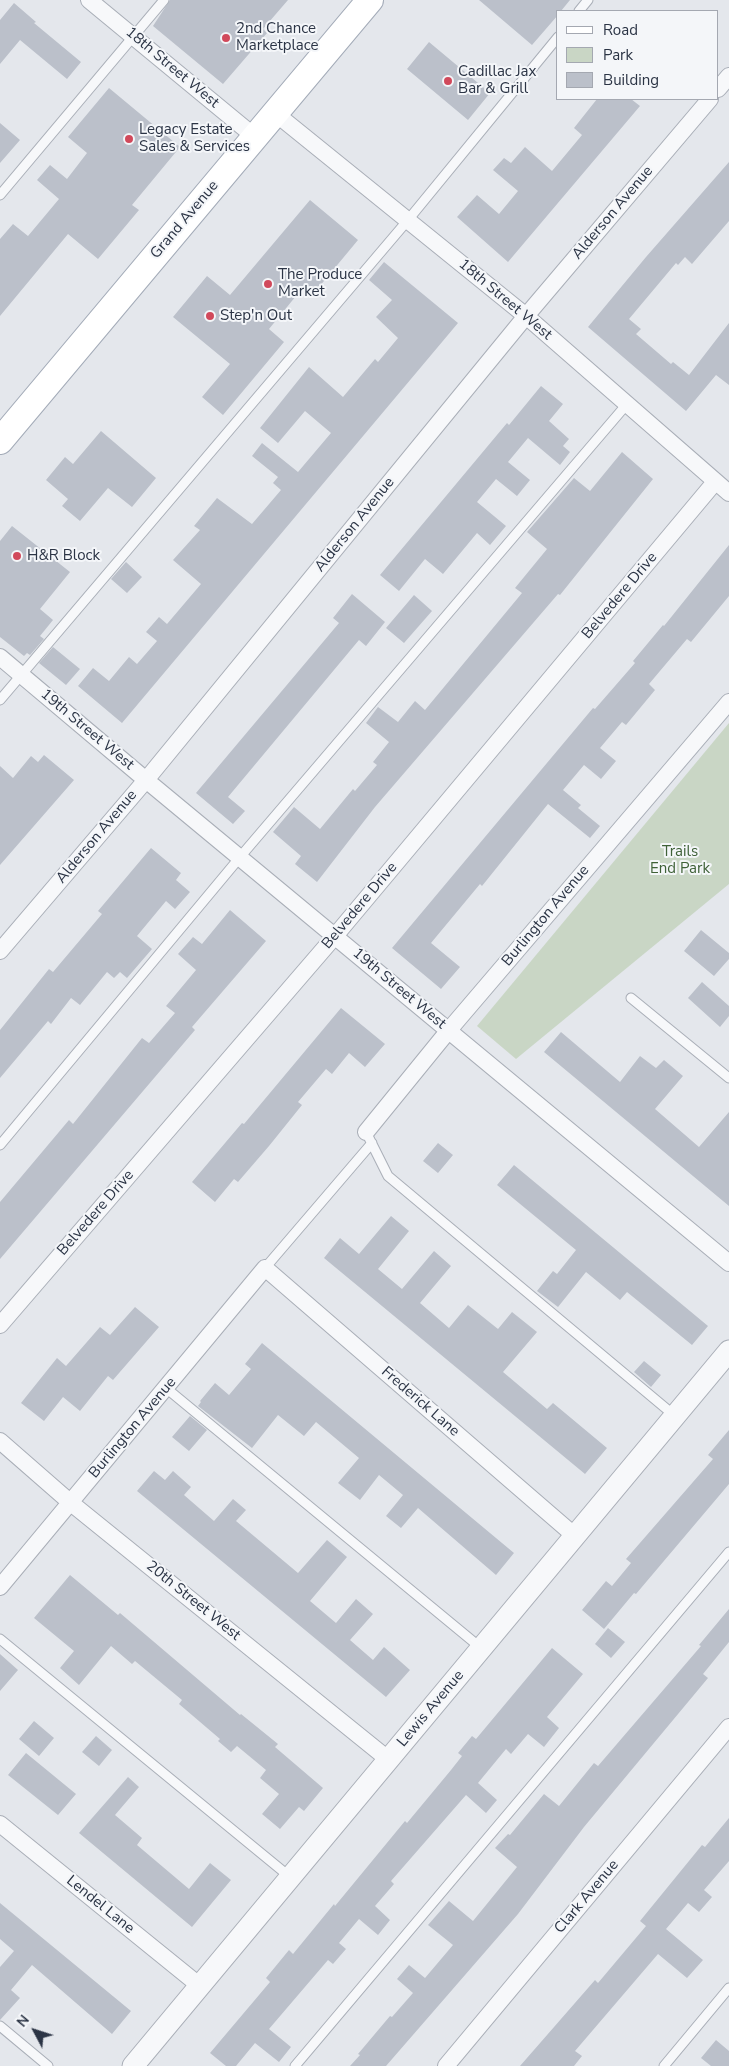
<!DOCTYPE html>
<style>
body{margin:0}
#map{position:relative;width:729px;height:2066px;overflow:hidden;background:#e4e7ec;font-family:"Nunito Sans",sans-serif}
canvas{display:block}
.legend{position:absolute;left:556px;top:10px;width:162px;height:90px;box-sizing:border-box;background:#f4f6f9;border:1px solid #a4a8b1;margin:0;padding:6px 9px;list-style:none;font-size:15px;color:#2b3445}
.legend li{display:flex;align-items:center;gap:10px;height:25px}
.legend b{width:25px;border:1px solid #a4a8b1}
.north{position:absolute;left:10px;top:2006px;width:50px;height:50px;-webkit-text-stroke:4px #f4f6f9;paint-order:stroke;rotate:310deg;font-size:14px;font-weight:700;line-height:20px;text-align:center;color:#2b3445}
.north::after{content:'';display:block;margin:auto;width:18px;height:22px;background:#2b3445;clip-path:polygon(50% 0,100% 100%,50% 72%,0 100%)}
</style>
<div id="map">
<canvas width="729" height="2066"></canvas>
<ul class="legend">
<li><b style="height:6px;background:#fff"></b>Road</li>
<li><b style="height:14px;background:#c9d6c5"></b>Park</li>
<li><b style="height:14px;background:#bbc0ca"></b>Building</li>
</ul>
<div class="north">N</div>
</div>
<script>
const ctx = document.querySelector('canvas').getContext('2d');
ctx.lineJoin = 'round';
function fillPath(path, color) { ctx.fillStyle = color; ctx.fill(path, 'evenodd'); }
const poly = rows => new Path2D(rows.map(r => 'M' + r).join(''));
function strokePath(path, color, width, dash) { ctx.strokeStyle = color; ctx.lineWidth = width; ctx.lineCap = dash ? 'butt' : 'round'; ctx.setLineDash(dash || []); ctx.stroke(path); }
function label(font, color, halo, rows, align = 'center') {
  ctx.font = font + ' "Nunito Sans",sans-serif'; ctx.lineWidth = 4; ctx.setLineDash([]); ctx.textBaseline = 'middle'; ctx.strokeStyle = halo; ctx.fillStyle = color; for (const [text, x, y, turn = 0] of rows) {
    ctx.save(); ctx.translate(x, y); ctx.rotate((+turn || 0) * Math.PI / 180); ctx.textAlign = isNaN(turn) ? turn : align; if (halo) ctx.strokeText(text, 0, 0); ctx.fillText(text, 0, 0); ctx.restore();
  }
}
fillPath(poly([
 [729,723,729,884,516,1059,477,1026]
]), '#c9d6c5');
fillPath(poly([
 [170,0,288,0,263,29,267,33,223,84,153,26],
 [479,0,570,0,561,11,558,11,558,15,532,45],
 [14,3,36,22,34,23,81,62,67,79,20,40,0,64,0,20],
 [429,42,490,93,468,120,407,69],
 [109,88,180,147,132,205,139,210,98,259,68,234,0,316,0,239,13,224,28,236,59,199,37,180,50,165,67,179,87,153,68,137],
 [597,99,631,99,640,106,508,262,457,217,477,195,499,214,518,191,493,170,504,158,511,163,525,147,552,171,582,135,574,128],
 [0,123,20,140,0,163],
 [729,162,729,221,692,264,685,257,678,265,676,263,629,319,641,329,636,334,671,364,673,362,689,375,729,323,729,385,716,375,686,411,588,327,646,257],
 [310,200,358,240,314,293,305,285,269,329,284,342,223,415,202,397,230,364,173,317,207,276,230,295],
 [384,262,458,323,122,723,78,686,93,668,109,681,129,657,137,664,157,641,146,632,159,617,167,624,201,584,173,560,200,530,194,526,217,498,252,524,281,490,273,483,278,477,252,456,262,443,298,472,331,433,305,411,278,443,260,428,309,367,343,397,375,359,378,362,398,338,376,317,392,300,369,280],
 [541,386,563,404,549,421,569,439,563,446,570,452,560,465,528,438,508,462,530,480,517,496,496,479,477,502,506,526,490,545,477,533,443,574,425,559,399,591,380,575,507,423,509,425],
 [101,431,156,478,132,507,108,488,80,521,62,506,68,499,46,480,65,457,73,464],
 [622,452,653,479,560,595,558,594,375,807,317,882,295,864,301,856,273,832,294,807,320,829,353,789,355,791,377,765,373,762,389,742,366,723,378,707,398,722,415,701,425,710,522,593,515,588,547,549,527,532,574,478,590,491],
 [12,526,70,572,40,609,53,620,40,636,44,639,30,655,27,653,24,656,0,637,0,541],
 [729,545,729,596,691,642,687,639,649,684,655,690,626,725,622,722,600,748,616,761,601,779,584,765,563,790,581,805,578,808,600,826,590,838,548,804,482,886,480,884,431,943,460,967,441,989,392,948,593,708,595,709,635,663,633,661,663,625,664,626],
 [126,562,142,577,127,593,111,579],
 [352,594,385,622,366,646,359,640,228,797,245,811,233,824,196,793,339,623,333,618],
 [414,595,432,611,404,643,386,628],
 [53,647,80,669,66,685,39,663],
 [44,755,74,780,0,865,0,766,13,778,31,756,38,762],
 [151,848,181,873,176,880,190,892,175,909,166,901,137,936,152,949,127,978,120,972,114,978,107,972,80,1005,71,998,51,1024,48,1021,0,1078,0,1030,49,969,53,972,102,914,98,911],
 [230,910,266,941,192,1027,195,1030,0,1259,0,1202,69,1120,73,1124,142,1038,149,1043,175,1013,166,1006,196,970,178,954,193,937,202,944],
 [701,930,729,953,729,959,714,976,684,951],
 [702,982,729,1006,729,1016,720,1027,688,998],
 [341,1008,385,1044,365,1067,349,1053,332,1074,326,1069,298,1102,302,1105,269,1146,238,1182,234,1179,215,1202,192,1182,242,1123,244,1124],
 [561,1032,620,1082,640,1056,656,1068,664,1060,683,1076,655,1109,699,1147,729,1112,729,1206,544,1052],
 [438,1143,453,1155,438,1173,423,1161],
 [514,1165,708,1326,692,1345,627,1292,620,1300,586,1272,558,1307,537,1291,553,1271,557,1274,576,1250,497,1185],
 [391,1216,409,1231,378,1269,402,1289,434,1251,451,1266,420,1303,449,1328,468,1305,498,1329,512,1312,537,1332,503,1372,547,1409,553,1403,607,1448,585,1474,324,1258,340,1238,359,1254],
 [135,1307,159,1327,113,1380,108,1376,80,1411,63,1397,44,1421,21,1403,57,1358,66,1366,100,1327,110,1335],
 [262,1343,514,1553,496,1575,418,1508,401,1528,386,1516,403,1495,379,1475,360,1500,338,1483,359,1458,316,1422,304,1436,278,1415,252,1448,198,1406,201,1402,200,1401,215,1383,229,1395,251,1369,245,1364],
 [644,1361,661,1375,651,1387,634,1372],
 [190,1416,207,1430,189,1451,172,1437],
 [729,1430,729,1484,636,1594,634,1593,604,1629,582,1610,606,1581,612,1586,631,1563,626,1559,713,1459,708,1455],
 [154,1471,165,1480,173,1471,191,1487,184,1495,214,1521,233,1499,246,1510,236,1521,298,1573,327,1540,347,1557,310,1601,336,1623,356,1599,373,1614,350,1640,373,1660,384,1647,410,1670,386,1697,137,1491],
 [70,1575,118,1615,120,1613,240,1715,241,1714,278,1744,275,1747,323,1788,304,1811,299,1807,280,1829,262,1814,279,1794,260,1778,266,1770,237,1746,231,1752,218,1741,220,1739,179,1704,182,1700,135,1661,132,1664,111,1646,79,1685,60,1668,74,1651,34,1618],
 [729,1609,729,1642,703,1674,708,1678,584,1827,518,1914,386,2066,350,2066,360,2055,358,2054,390,2016,392,2017,413,1993,397,1979,409,1965,425,1978,453,1945,428,1925,449,1901,473,1921,517,1867,495,1848,508,1834,510,1835,544,1794,559,1806,594,1763,598,1766,701,1646,699,1645],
 [608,1628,625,1642,611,1658,595,1644],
 [552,1648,583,1674,547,1717,559,1728,544,1747,528,1734,511,1754,506,1749,478,1783,497,1800,486,1813,466,1795,391,1881,394,1884,375,1906,390,1920,378,1935,359,1919,339,1943,346,1949,333,1964,328,1960,269,2029,291,2047,279,2062,255,2043,236,2066,226,2066,210,2053,270,1982,266,1978,289,1950,293,1954,334,1904,335,1906,405,1821,407,1823,451,1770,462,1756,458,1753,472,1736,476,1739],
 [0,1654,18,1670,0,1691],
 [34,1721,54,1738,39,1756,19,1739],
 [96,1736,112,1750,99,1766,82,1752],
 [26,1753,76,1794,58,1815,8,1775],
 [128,1777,139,1787,115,1815,142,1838,137,1845,189,1889,210,1863,231,1880,192,1927,79,1833],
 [729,1818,729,1861,704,1890,712,1897,699,1912,688,1903,666,1929,703,1960,687,1978,658,1954,575,2051,582,2056,574,2066,520,2066,595,1980,598,1983,646,1926,640,1921,702,1845,705,1847],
 [0,1903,131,2011,112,2034,32,1965,11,1990,20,1998,0,2020,0,1967,14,1951,0,1939],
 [716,2040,729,2051,729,2066,711,2066,701,2058]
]), '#bbc0ca');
const service = poly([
 [579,11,588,0],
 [0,195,164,0],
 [0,700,408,220,558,37],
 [631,998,729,1078],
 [366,1132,388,1176,675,1416],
 [0,1145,246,850,627,404],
 [265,1268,372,1143],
 [166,1388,481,1648],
 [0,1639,290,1877],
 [0,2026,48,2066],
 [295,2066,729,1552],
 [664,2066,729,1988]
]);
const minor = poly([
 [89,0,255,137],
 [718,89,729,76],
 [275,113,526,316,729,493],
 [0,657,146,780,729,1263],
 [0,951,146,780,526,316,710,99],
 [366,1132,449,1030,729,702],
 [0,1325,335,936,715,482],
 [0,1441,71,1503,389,1760],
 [0,1587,265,1268,575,1536],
 [0,1824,200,1986],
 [446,2066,729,1727]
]);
const tertiary = poly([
 [133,2066,729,1351]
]);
const primary = poly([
 [0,441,370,0]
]);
strokePath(service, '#a9aeb7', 11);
strokePath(minor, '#a9aeb7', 18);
strokePath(tertiary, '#a9aeb7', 23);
strokePath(primary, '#a3abb8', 28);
strokePath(service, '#f7f8fa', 9);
strokePath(minor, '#f7f8fa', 16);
strokePath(tertiary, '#f7f8fa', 21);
strokePath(primary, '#fff', 26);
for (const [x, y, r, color] of [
 [226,38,5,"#d1495b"],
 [448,81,5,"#d1495b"],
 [129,139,5,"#d1495b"],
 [268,284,5,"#d1495b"],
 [210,316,5,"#d1495b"],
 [17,556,5,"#d1495b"]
]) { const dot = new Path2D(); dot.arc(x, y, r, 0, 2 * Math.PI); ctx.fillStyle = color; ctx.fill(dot); strokePath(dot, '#f4f6f9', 2); }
label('15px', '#2b3445', '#f4f6f9', [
 ["2nd Chance",236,29],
 ["Marketplace",236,46],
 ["Cadillac Jax",458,72],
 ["Bar & Grill",458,89],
 ["Legacy Estate",139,130],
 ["Sales & Services",139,147],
 ["The Produce",278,275],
 ["Market",278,292],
 ["Step'n Out",220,316],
 ["H&R Block",27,556]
], 'left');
label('15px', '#2b3445', '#f4f6f9', [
 ["18th Street West",172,68,40],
 ["Alderson Avenue",613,213,-50],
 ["Grand Avenue",185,220,-50],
 ["18th Street West",505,300,40],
 ["Alderson Avenue",355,525,-51],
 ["Belvedere Drive",620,596,-50],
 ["19th Street West",87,730,40],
 ["Alderson Avenue",97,837,-50],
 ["Belvedere Drive",360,906,-50],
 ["Burlington Avenue",546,916,-50],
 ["19th Street West",399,989,40],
 ["Belvedere Drive",96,1213,-49],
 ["Frederick Lane",420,1402,41],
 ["Burlington Avenue",133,1428,-50],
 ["20th Street West",193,1601,39],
 ["Lewis Avenue",431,1709,-50],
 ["Clark Avenue",587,1897,-50],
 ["Lendel Lane",100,1905,39]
]);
label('15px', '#3f6138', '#f4f6f9', [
 ["Trails",680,852],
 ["End Park",680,869]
]);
</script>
